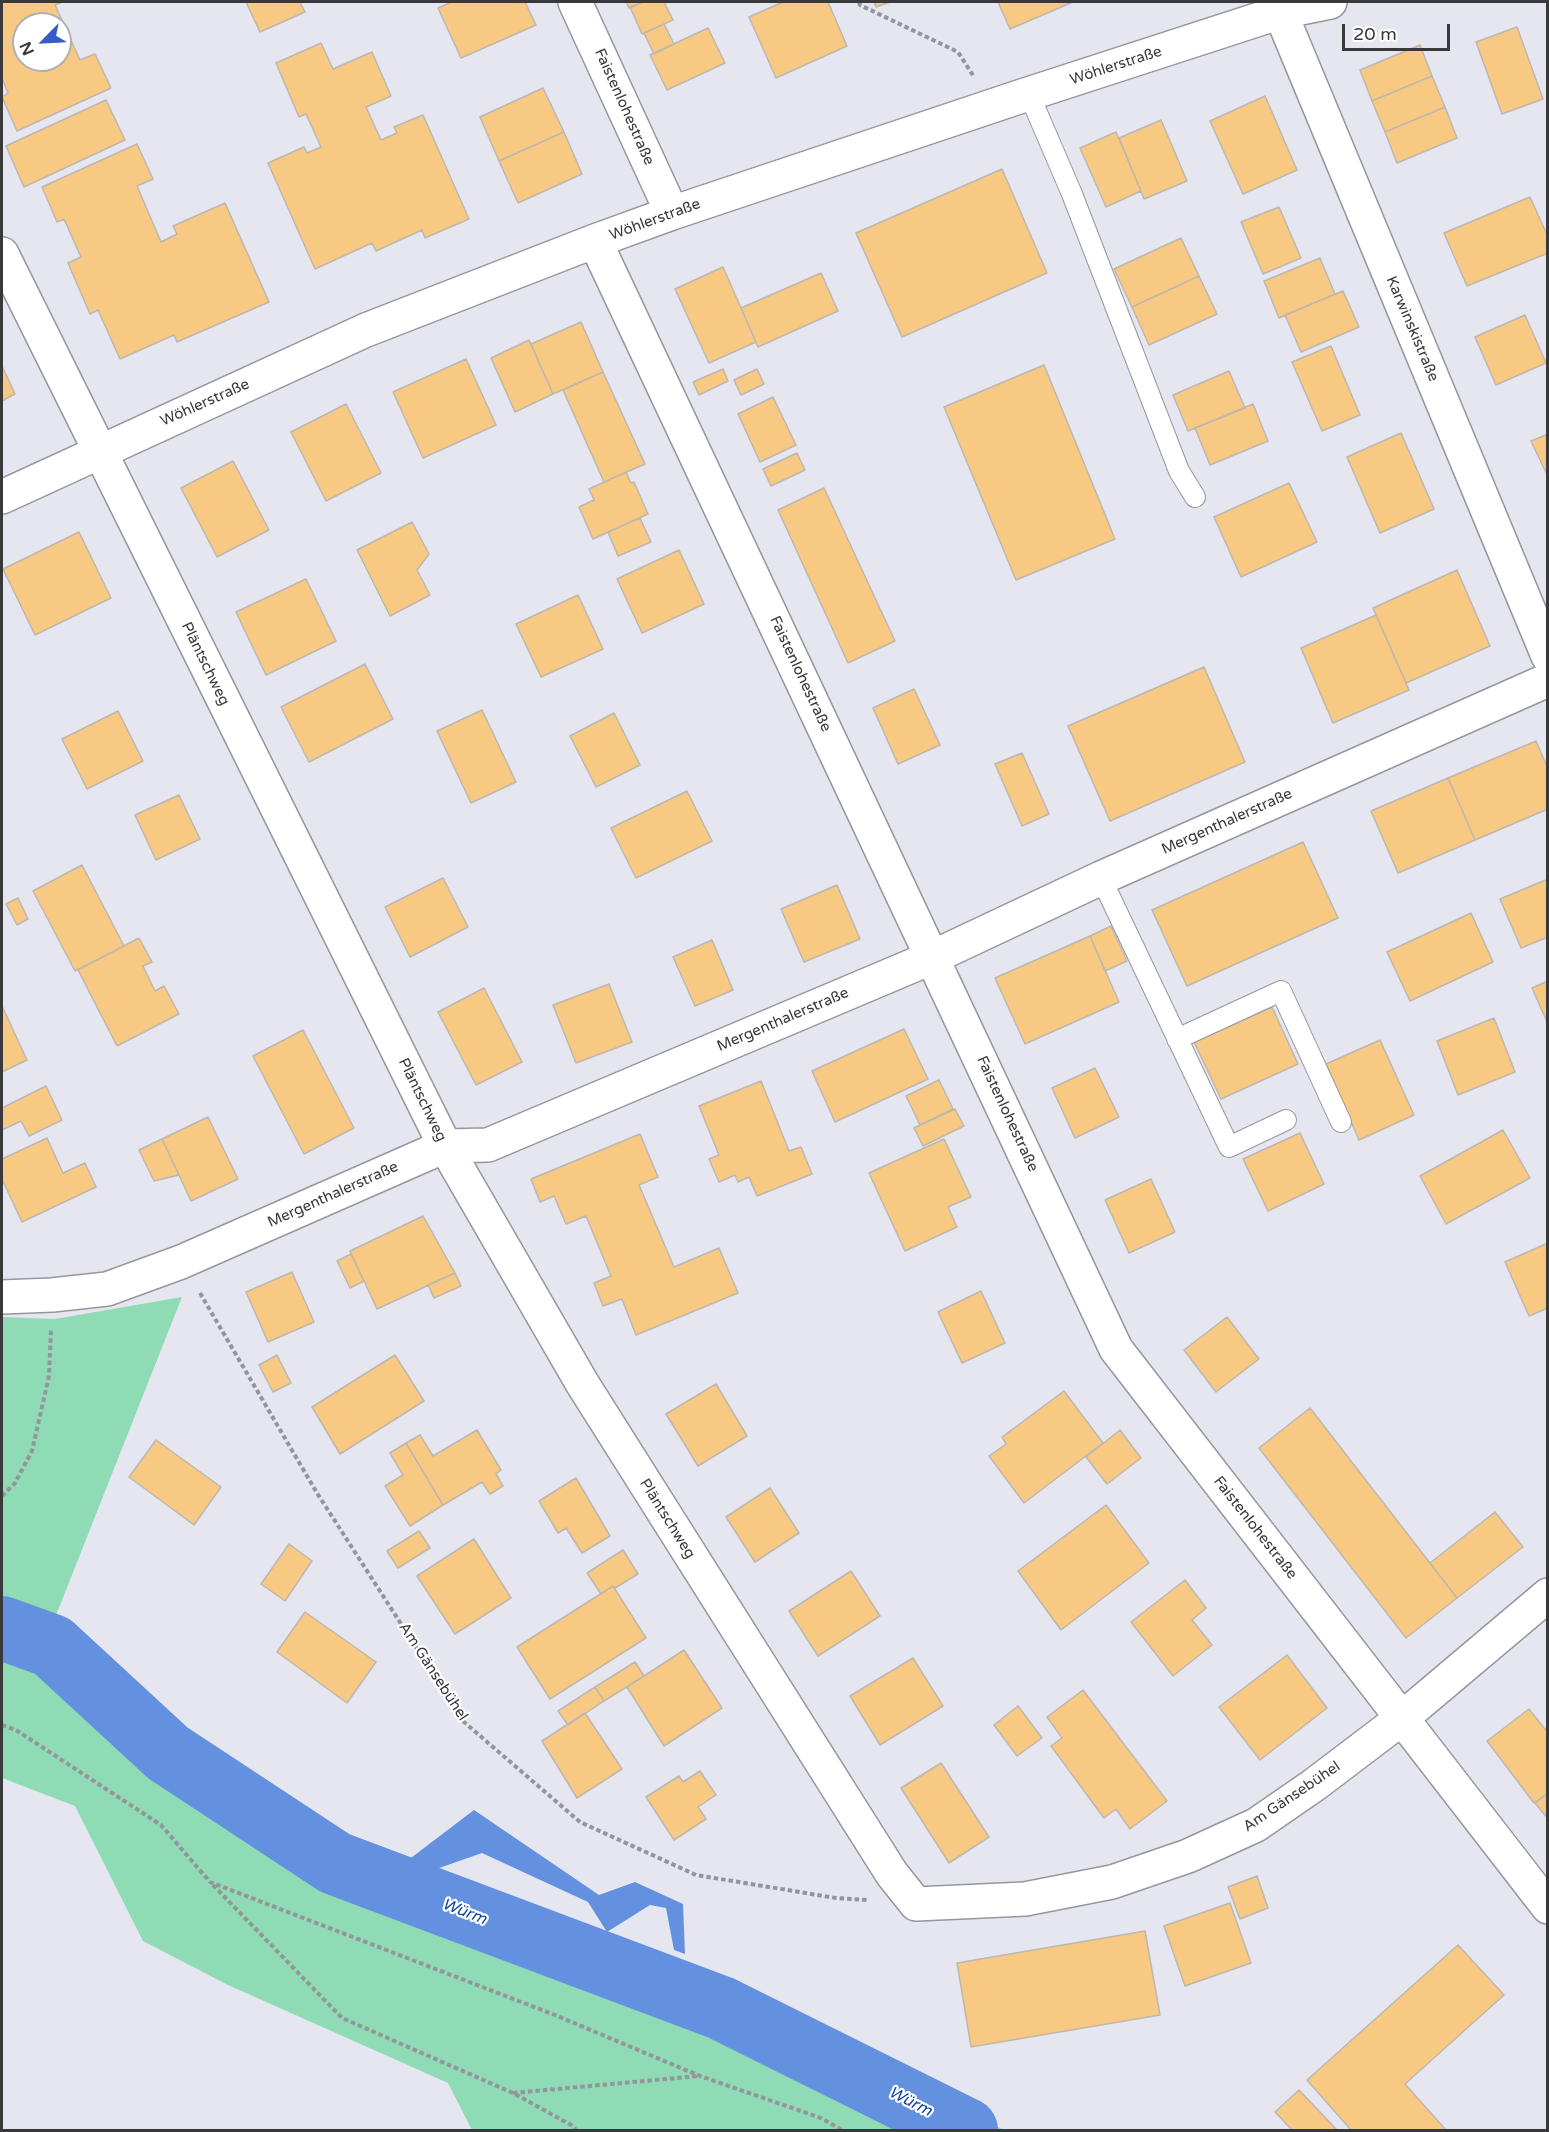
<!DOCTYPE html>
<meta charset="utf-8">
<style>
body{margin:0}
#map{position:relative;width:1549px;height:2132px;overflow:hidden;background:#e6e6f0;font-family:"Varela Round",sans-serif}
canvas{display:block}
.frame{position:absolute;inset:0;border:3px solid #39393c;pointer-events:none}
.north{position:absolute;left:12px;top:12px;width:60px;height:60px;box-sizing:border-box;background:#fff;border:2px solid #b0b0b1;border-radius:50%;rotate:246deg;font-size:16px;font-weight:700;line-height:24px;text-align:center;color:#39393c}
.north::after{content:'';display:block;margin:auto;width:21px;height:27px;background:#385bcc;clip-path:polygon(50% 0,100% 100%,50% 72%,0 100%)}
.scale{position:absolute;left:1342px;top:24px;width:108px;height:27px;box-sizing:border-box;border:3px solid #39393c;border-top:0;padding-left:8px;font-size:18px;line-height:21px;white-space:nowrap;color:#39393c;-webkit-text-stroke:4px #fff;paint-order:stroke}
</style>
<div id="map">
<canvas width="1549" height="2132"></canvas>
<div class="frame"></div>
<div class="north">N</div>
<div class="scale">20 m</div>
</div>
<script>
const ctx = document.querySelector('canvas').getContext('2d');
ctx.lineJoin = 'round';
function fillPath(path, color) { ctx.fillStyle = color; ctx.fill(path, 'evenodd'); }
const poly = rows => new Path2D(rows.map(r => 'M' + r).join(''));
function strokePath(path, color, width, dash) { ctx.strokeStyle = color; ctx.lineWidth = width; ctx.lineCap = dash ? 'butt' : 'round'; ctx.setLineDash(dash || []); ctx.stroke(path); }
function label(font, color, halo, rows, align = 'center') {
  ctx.font = font + ' "Varela Round",sans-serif'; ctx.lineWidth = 4.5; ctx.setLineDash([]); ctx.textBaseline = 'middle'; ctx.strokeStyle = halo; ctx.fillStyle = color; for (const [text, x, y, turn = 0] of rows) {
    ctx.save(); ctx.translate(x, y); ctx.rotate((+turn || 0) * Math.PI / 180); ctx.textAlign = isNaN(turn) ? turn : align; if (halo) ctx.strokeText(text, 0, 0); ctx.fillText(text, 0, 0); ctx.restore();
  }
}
fillPath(poly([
 [182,1297,47,1638,161,1739,344,1868,645,1974,1005,2130,472,2130,448,2083,228,1985,143,1941,75,1806,2,1778,2,1317,55,1319]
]), '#8edbb6');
fillPath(poly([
 [474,1810,599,1895,635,1882,683,1904,685,1954,674,1950,666,1908,650,1905,607,1932,588,1902,482,1853,419,1875,399,1867]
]), '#6390df');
strokePath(poly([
 [2,1628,52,1646,168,1753,335,1863,721,2008,966,2130]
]), '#6390df', 64);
const building = poly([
 [2,2,62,2,55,5,80,60,95,54,111,88,17,131,2,97,8,93,2,78,2,2],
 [24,24,60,24,60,60,24,60,24,24],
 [246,2,300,2,305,12,260,32,246,2],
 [452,2,525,2,536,25,461,58,438,8,452,2],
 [626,2,644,2,629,8,626,2],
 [644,2,664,2,673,20,642,34,630,7,644,2],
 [783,2,828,2,847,46,776,78,749,17,783,2],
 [874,2,890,2,876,7,874,2],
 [998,2,1073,2,1010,29,998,2],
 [664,24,674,44,654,54,644,33,664,24],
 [1517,27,1543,99,1502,114,1476,42,1517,27],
 [708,28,725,63,667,90,650,55,708,28],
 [321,43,333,69,372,52,391,96,366,107,381,140,397,133,394,127,423,115,469,219,425,238,422,230,376,251,372,243,315,269,268,163,304,147,307,153,321,147,306,114,299,117,276,63,321,43],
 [1420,45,1432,76,1372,101,1360,70,1420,45],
 [1432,76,1445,107,1385,132,1372,101,1432,76],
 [543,88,564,132,499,161,480,117,543,88],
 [1265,96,1297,170,1243,194,1210,121,1265,96],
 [106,100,125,140,24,187,6,146,106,100],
 [1445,107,1457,138,1397,163,1385,132,1445,107],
 [1161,120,1187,181,1144,199,1119,138,1161,120],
 [564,132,582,174,518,203,499,161,564,132],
 [1116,132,1141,191,1106,207,1080,148,1116,132],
 [137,144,153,179,137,186,161,242,177,234,173,226,225,203,269,302,177,342,174,335,120,359,98,310,90,314,68,263,81,257,64,219,57,222,42,187,137,144],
 [1002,169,1047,273,902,337,856,233,1002,169],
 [1530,197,1548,237,1548,253,1467,286,1444,233,1530,197],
 [1279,207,1301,258,1263,274,1241,222,1279,207],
 [1181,238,1199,276,1132,307,1114,269,1181,238],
 [1320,258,1335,294,1279,318,1264,281,1320,258],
 [723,267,756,342,709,363,675,289,723,267],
 [821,273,838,311,758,347,741,308,821,273],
 [1199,276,1217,314,1149,345,1132,307,1199,276],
 [1343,291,1359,327,1301,352,1285,315,1343,291],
 [1525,315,1546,363,1496,385,1475,337,1525,315],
 [581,322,603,372,553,394,531,344,581,322],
 [529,340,553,394,515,412,491,358,529,340],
 [1331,346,1360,415,1322,431,1292,362,1331,346],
 [466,359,496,425,423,458,393,392,466,359],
 [1044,365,1115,539,1016,580,944,407,1044,365],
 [2,366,15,394,2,401,2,366],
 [723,369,728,381,699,395,693,382,723,369],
 [757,369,764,384,741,395,734,380,757,369],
 [1229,371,1245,408,1188,431,1173,395,1229,371],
 [603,372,645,464,604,482,563,390,603,372],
 [773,397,796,445,760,462,738,414,773,397],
 [346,404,381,473,326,501,291,432,346,404],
 [1253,404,1268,441,1210,465,1195,428,1253,404],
 [1401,433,1434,509,1380,533,1347,457,1401,433],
 [1548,434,1548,477,1531,441,1548,434],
 [797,453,805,470,771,486,763,469,797,453],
 [233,461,269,530,217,557,181,488,233,461],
 [626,472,631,483,634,482,648,514,593,539,579,507,594,500,589,489,626,472],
 [1289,483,1317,542,1241,577,1214,517,1289,483],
 [824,488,895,641,848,663,778,510,824,488],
 [640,518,651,542,618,556,608,532,640,518],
 [412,522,429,554,417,570,430,595,390,616,357,550,412,522],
 [79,532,111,598,35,635,3,569,79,532],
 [679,550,704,604,642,633,617,579,679,550],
 [1457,570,1490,646,1406,683,1373,608,1457,570],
 [306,579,336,641,266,675,236,612,306,579],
 [578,595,603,649,541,677,516,624,578,595],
 [1376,615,1409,690,1333,723,1301,648,1376,615],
 [365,664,393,719,309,762,281,707,365,664],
 [1204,667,1245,762,1110,821,1068,726,1204,667],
 [914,689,940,745,898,764,873,708,914,689],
 [482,710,516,782,471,803,437,731,482,710],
 [118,711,143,761,87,789,62,739,118,711],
 [614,713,640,765,596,787,570,736,614,713],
 [1536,741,1548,769,1548,809,1475,840,1448,778,1536,741],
 [1022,753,1049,814,1022,826,995,764,1022,753],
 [1448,778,1475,840,1398,873,1371,811,1448,778],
 [687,791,712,841,636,878,611,828,687,791],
 [179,795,200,839,156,860,135,815,179,795],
 [1303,842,1338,918,1187,986,1152,910,1303,842],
 [82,865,124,946,75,971,33,891,82,865],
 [443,878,468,927,410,957,385,907,443,878],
 [1548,879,1548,937,1521,948,1500,899,1548,879],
 [837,885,860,939,804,962,781,909,837,885],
 [18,898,28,919,17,925,6,904,18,898],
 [1471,913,1493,962,1410,1001,1387,952,1471,913],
 [1111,926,1127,961,1105,971,1090,936,1111,926],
 [1090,936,1119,1002,1025,1044,995,978,1090,936],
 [139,938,152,962,143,966,155,991,164,986,179,1014,117,1046,78,970,139,938],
 [712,940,733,990,695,1006,673,957,712,940],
 [1548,981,1548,1024,1532,988,1548,981],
 [609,984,632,1042,576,1063,553,1005,609,984],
 [484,988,522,1062,476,1085,438,1012,484,988],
 [2,1006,27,1060,2,1072,2,1006],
 [1272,1007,1298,1064,1221,1099,1194,1042,1272,1007],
 [1494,1018,1515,1072,1458,1095,1437,1041,1494,1018],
 [904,1029,928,1079,835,1122,812,1071,904,1029],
 [303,1030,354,1128,304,1154,253,1056,303,1030],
 [1380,1040,1414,1115,1359,1140,1326,1064,1380,1040],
 [1095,1068,1119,1117,1075,1138,1052,1088,1095,1068],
 [939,1080,953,1109,920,1125,906,1096,939,1080],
 [761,1081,789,1151,801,1147,812,1174,757,1196,749,1177,738,1182,735,1175,719,1182,709,1159,719,1155,699,1106,761,1081],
 [46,1086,62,1120,29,1136,21,1121,2,1130,2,1108,46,1086],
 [955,1109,964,1126,923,1146,914,1128,955,1109],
 [208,1117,238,1179,191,1201,162,1139,208,1117],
 [1503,1130,1530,1178,1446,1224,1420,1176,1503,1130],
 [1300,1133,1324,1184,1268,1211,1243,1159,1300,1133],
 [640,1134,658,1177,639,1185,674,1267,719,1248,738,1293,636,1335,622,1299,603,1306,594,1283,611,1276,586,1216,566,1224,554,1196,540,1202,531,1179,640,1134],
 [47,1138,63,1173,85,1163,96,1187,22,1222,2,1179,2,1159,47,1138],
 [162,1139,179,1175,154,1181,139,1150,162,1139],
 [944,1139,971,1197,948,1207,957,1227,905,1251,869,1173,944,1139],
 [1151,1179,1175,1232,1129,1253,1105,1200,1151,1179],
 [423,1216,455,1273,377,1309,350,1251,423,1216],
 [1548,1243,1548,1308,1529,1316,1505,1262,1548,1243],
 [351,1254,364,1281,350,1288,337,1261,351,1254],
 [292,1272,314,1322,268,1342,246,1292,292,1272],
 [455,1273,461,1286,434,1298,428,1285,455,1273],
 [981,1291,1005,1343,962,1363,938,1312,981,1291],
 [1227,1317,1259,1359,1216,1392,1184,1350,1227,1317],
 [277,1355,291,1383,273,1392,259,1365,277,1355],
 [395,1355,424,1401,340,1454,312,1407,395,1355],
 [716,1384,747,1436,698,1466,666,1414,716,1384],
 [1064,1391,1103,1443,1024,1503,989,1456,1006,1444,1002,1437,1064,1391],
 [1310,1408,1457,1598,1406,1638,1259,1448,1310,1408],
 [477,1430,501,1470,496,1474,503,1486,490,1494,482,1482,443,1505,406,1443,420,1435,433,1456,477,1430],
 [1120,1430,1141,1458,1107,1484,1086,1457,1120,1430],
 [156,1440,221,1487,194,1525,129,1477,156,1440],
 [406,1443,443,1505,410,1526,385,1486,403,1475,390,1453,406,1443],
 [576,1478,610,1536,582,1553,566,1528,558,1533,539,1501,576,1478],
 [770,1488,799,1533,755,1562,726,1517,770,1488],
 [1106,1505,1149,1563,1061,1630,1018,1571,1106,1505],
 [1495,1512,1523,1547,1457,1598,1430,1563,1495,1512],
 [419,1531,430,1548,398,1568,387,1551,419,1531],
 [474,1539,511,1598,455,1634,417,1576,474,1539],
 [289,1544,312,1561,285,1601,261,1584,289,1544],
 [623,1550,638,1574,615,1588,613,1586,601,1594,587,1573,623,1550],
 [851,1571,880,1616,818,1656,789,1611,851,1571],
 [1185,1580,1206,1608,1192,1620,1212,1645,1173,1676,1131,1622,1185,1580],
 [613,1586,646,1638,550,1699,517,1647,613,1586],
 [305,1612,376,1662,347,1703,277,1652,305,1612],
 [684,1650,722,1708,664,1746,627,1687,684,1650],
 [1287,1655,1327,1708,1260,1760,1219,1707,1287,1655],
 [913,1658,943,1706,880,1745,850,1696,913,1658],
 [635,1662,644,1676,604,1701,595,1687,635,1662],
 [595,1687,604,1701,568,1725,558,1711,595,1687],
 [1083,1690,1167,1801,1130,1829,1116,1809,1104,1818,1051,1746,1062,1738,1047,1717,1083,1690],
 [1018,1706,1042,1738,1017,1756,994,1725,1018,1706],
 [1529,1709,1548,1733,1548,1793,1534,1803,1487,1741,1529,1709],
 [585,1713,622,1769,577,1798,542,1741,585,1713],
 [941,1763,989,1837,949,1863,901,1788,941,1763],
 [700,1771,716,1795,698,1807,706,1819,674,1840,646,1797,679,1776,683,1782,700,1771],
 [1548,1793,1548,1819,1535,1803,1548,1793],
 [1257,1876,1268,1908,1240,1919,1228,1887,1257,1876],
 [1230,1903,1251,1963,1185,1986,1164,1926,1230,1903],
 [1145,1931,1160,2015,971,2047,957,1963,1145,1931],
 [1458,1945,1504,1995,1405,2084,1446,2130,1351,2130,1307,2080,1458,1945],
 [1299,2090,1337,2130,1292,2130,1275,2112,1299,2090]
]);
fillPath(building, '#f8c983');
strokePath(building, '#bdb7af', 1.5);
const service = poly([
 [1029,94,1072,194,1179,471,1195,497],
 [1101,878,1229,1147,1286,1120],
 [1177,1039,1281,991,1341,1122]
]);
const minor = poly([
 [575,2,672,213],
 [1276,2,1548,656],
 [595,241,1116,1349,1548,1907],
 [2,254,445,1146,582,1383,892,1874,916,1904,1025,1899,1112,1882,1188,1856,1256,1825,1314,1785,1401,1719,1548,1595],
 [2,497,366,330,595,241,672,213,1022,96,1281,12,1330,2],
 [2,1297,52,1295,107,1289,181,1262,445,1146,488,1145,933,957,1101,878,1548,680]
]);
strokePath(service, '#96969f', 22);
strokePath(minor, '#96969f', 36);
strokePath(poly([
 [859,2,860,5,958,52,974,77],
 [200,1293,317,1493,464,1722,580,1822,696,1875,836,1898,867,1900],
 [2,1496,15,1483,32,1451,49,1376,51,1329],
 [2,1725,16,1730,161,1825,210,1882,555,2015,700,2076,821,2118,842,2130],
 [213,1885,342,2018,513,2093,573,2126,576,2130],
 [513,2093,699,2076]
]), '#94949b', 4, [4.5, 3]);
strokePath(service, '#fff', 20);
strokePath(minor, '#fff', 33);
label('15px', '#39393c', '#fff', [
 ["Wöhlerstraße",1116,66,-18],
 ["Faistenlohestraße",624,107,66],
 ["Wöhlerstraße",655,220,-20],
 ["Karwinskistraße",1412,329,67],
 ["Wöhlerstraße",205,403,-24],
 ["Pläntschweg",205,664,64],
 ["Faistenlohestraße",800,674,65],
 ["Mergenthalerstraße",1227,822,-24],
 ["Mergenthalerstraße",783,1020,-23],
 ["Pläntschweg",422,1100,64],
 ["Faistenlohestraße",1007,1114,65],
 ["Mergenthalerstraße",333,1195,-24],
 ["Pläntschweg",667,1519,58],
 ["Faistenlohestraße",1255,1528,52],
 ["Am Gänsebühel",433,1672,57],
 ["Am Gänsebühel",1292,1797,-34]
]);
label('italic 16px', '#1044a0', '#fff', [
 ["Würm",464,1912,21],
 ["Würm",910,2102,27]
]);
</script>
